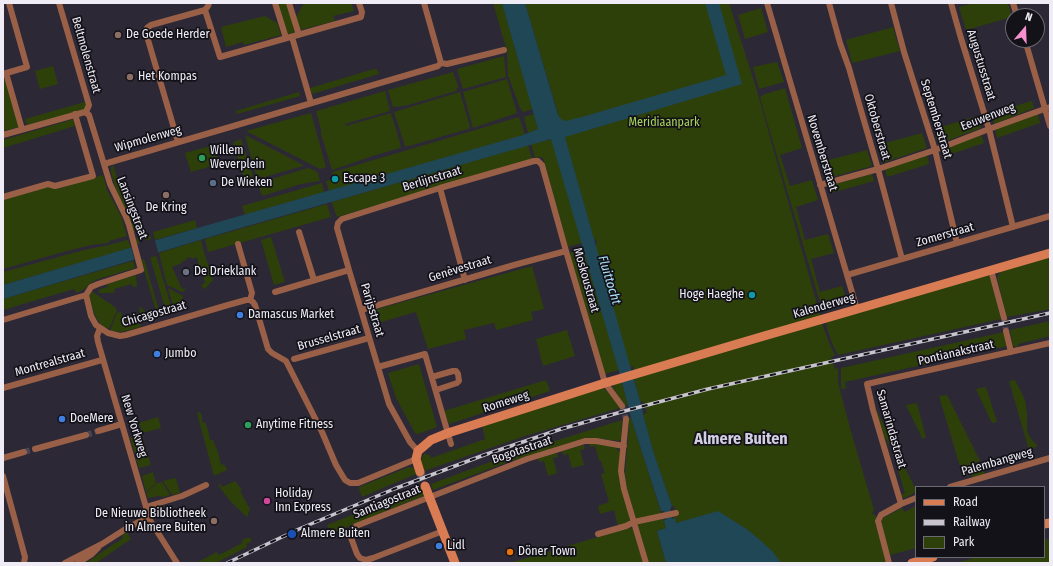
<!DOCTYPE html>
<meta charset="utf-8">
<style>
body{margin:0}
#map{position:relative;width:1053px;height:566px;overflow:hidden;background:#2c2836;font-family:"Fira Sans Condensed",sans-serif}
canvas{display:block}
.frame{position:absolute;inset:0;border:4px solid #efecf6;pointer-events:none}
.legend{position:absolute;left:915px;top:486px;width:130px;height:72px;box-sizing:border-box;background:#131218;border:1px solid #6b6971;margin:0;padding:5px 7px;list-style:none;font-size:12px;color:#efecf6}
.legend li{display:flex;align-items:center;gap:8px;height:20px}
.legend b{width:20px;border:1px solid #6b6971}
.north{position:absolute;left:1005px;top:8px;width:40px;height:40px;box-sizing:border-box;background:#131218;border:1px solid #6b6971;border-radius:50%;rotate:19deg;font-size:11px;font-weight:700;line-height:16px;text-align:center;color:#efecf6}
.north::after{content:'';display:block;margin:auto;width:14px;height:18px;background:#f790ce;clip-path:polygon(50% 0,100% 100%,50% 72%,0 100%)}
</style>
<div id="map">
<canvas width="1053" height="566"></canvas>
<div class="frame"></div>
<ul class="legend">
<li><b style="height:5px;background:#d97c53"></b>Road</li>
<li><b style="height:5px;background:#c7c4ce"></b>Railway</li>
<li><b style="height:11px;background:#2e400a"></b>Park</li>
</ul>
<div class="north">N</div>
</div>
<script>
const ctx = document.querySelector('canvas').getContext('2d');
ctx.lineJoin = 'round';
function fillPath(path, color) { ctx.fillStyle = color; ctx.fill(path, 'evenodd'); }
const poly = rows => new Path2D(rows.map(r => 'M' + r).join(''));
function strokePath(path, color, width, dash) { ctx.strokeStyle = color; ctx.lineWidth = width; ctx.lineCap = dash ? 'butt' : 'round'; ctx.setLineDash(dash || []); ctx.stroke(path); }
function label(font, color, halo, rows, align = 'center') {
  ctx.font = font + ' "Fira Sans Condensed",sans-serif'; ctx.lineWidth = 3.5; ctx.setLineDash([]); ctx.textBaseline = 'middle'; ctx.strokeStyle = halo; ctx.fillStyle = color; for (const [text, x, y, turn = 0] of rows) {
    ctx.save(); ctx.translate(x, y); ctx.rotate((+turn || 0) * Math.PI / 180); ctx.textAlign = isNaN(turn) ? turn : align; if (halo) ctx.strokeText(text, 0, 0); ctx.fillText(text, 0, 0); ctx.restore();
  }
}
fillPath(poly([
 [277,3,287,3,295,29,293,33,287,34],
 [304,3,351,3,354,11,333,16,335,21,300,30,296,17],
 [493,3,502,3,533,109,523,112,520,108,508,75,507,51],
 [525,3,729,3,757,91,824,329,830,345,835,355,831,357,835,369,838,368,838,383,850,428,874,510,873,511,872,514,874,514,876,517,875,523,885,557,884,557,886,563,691,563,679,522,676,523,672,518,677,516,674,506,672,506,654,454,643,414,647,413,643,401,640,402,634,378,636,377,633,366,630,367,595,245,597,244,596,239,594,240,559,117],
 [974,3,1008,3,1012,17,966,30,959,7],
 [761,8,768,32,745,39,738,15],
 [265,16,277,23,281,35,244,45,243,42,226,47,221,27],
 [893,27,900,51,852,63,846,40],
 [504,56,506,77,463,89,457,69],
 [777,62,784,82,759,89,753,67],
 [53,66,58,84,40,89,35,71],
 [374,69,377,69,379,74,312,94,310,88],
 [453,72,458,86,456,91,412,104,403,106,393,107,388,90],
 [3,78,6,80,20,127,3,131],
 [507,79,517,113,473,128,463,92],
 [785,88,802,148,780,155,790,186,812,180,818,200,796,207,805,240,828,234,834,253,811,259,820,292,842,286,847,301,822,309,760,98,762,95],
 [385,91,390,111,345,124,346,126,391,113,401,146,400,148,376,155,332,170,321,134,321,130,316,111],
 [299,92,300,96,237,114,236,111],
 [460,92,470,127,468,129,409,146,405,146,394,112],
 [1032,101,1034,108,994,124,991,113],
 [85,102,86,105,84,110,27,125,25,119],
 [311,113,326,167,320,169,246,131],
 [534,114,538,129,528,133,524,117],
 [1038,114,1040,123,997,138,995,129],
 [977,116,981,128,938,144,934,129],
 [519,117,525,135,329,191,326,181,334,179,332,174,333,172],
 [74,119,75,126,3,148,3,140],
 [922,133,927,148,882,163,878,145],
 [245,135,290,158,303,165,303,166,261,178,260,176,256,175],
 [981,135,984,143,943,157,942,150],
 [241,139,253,176,251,177,251,180,245,182,233,142],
 [552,139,582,243,568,247,543,158,540,157,535,158,531,144],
 [214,145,219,164,191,172,185,153],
 [528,145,532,159,337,217,335,212,332,202],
 [867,150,872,166,825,179,821,162],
 [927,155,929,164,887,177,885,169],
 [113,165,124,198,127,198,135,232,133,232,130,221,114,184,111,171,111,167],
 [308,168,314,170,318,173,320,181,301,184,262,196,259,186,261,185,262,182],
 [872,174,874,181,831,193,829,186],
 [103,175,107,190,121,216,127,236,109,241,109,242,108,243,91,245,67,251,3,269,3,199,48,186,57,189],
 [322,183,324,192,245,215,242,206],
 [327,204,331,217,208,252,205,239],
 [195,220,197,228,155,240,153,232],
 [150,235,173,313,167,315,144,236],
 [271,237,285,282,274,285,261,240],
 [138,238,161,317,158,318,135,239],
 [127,240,128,240,131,248,3,285,3,272,84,250,109,245],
 [201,240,203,249,213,280,212,281,205,289,203,288,201,285,205,283,202,272,200,273,199,271,200,270,197,257,192,259,191,257,186,258,187,260,182,261,182,263,172,267,182,289,186,288,184,291,182,292,167,285,159,253],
 [583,249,619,370,605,374,569,253],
 [1050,256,1050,309,1007,317,997,278,1001,270],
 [133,261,135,268,98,279,92,282,83,290,76,293,74,289,3,310,3,299],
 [532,266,544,309,531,312,533,320,496,330,494,323,464,330,466,339,428,349,416,312,374,324,370,311],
 [136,275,137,286,133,287,132,284,114,289,115,292,111,293,98,293,100,289,108,287,107,284],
 [989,275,990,276,1001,319,838,355,832,343,827,328,826,321],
 [168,288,183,296,178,312,175,313],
 [91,291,115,307,117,311,109,329,106,327,105,328,101,325,95,316,89,296],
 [139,307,141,307,147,314,150,320,141,323,127,318,140,313],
 [121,312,123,320,125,319,130,321,130,322,131,321,140,324,141,327,122,332,110,331,117,313],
 [1050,321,1050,336,1018,344,1018,347,1015,347,1013,346,1010,330],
 [567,330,575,356,543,366,536,339],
 [1004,332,1008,346,845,382,846,388,841,389,841,368],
 [419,364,437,427,418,434,415,433,396,398,388,373],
 [546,380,550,391,449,424,444,411],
 [1015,380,1025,400,1027,413,1027,431,1029,436,1032,440,1038,446,1029,450,1009,381],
 [622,382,628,405,625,406,613,388,613,384],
 [602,386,611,396,620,408,525,436,424,471,421,461,422,457,425,453,427,455,429,454,431,458,485,439,482,424],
 [986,387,997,422,992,423,976,389],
 [947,395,980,461,961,470,939,396],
 [917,403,926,438,922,438,906,405],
 [876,411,877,411,892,442,891,443,893,443,916,490,916,492,905,498,904,497,901,498,900,495,905,493,890,443,888,444,886,438,884,439],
 [200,412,202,416,202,423,205,422,208,430,210,440,213,440,218,452,221,465,224,464,227,470,214,476,197,413],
 [158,417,161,428,143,433,139,423],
 [628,418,631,418,666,528,657,531,666,563,649,563,627,489,625,474,629,425],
 [622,420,621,439,619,441,596,438,586,438,508,462,433,490,431,484,501,458],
 [142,436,151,465,139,468,130,437,135,437],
 [589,443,597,444,615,447,621,453,630,517,629,523,618,526,614,510,600,514,598,506,609,502,601,474,605,473,601,461,599,460,595,446,590,447],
 [584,445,585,449,580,450,584,465,572,468,568,454,563,455,562,451],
 [557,453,558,457,553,458,557,473,548,476,544,461,539,462,538,458],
 [979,463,985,474,973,478,971,474,962,476,961,472],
 [409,467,414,468,416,474,362,497,359,489,359,487],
 [153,472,156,483,146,492,142,476],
 [176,478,180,493,172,495,163,481],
 [235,481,242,490,240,491,250,509,247,517,230,501,218,485,220,484,222,487],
 [162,482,170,495,164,497,158,496,148,498,146,493,157,483],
 [422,487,424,495,423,496,330,534,329,532,330,531,327,525],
 [916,506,916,548,890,555,881,523,883,518,902,508,904,512],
 [629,528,633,529,643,563,509,563],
 [127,532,131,539,96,563,86,563,115,543,117,543,117,542,122,539,123,534],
 [247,538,250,538,252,541,246,544,247,547,216,563,196,563,217,552,219,555,242,543,242,540],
 [1044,538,1050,541,1050,563,956,563,977,557,1044,557]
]), '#2e400a');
fillPath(poly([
 [502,3,525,3,558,115,561,119,565,121,582,117,726,75,705,3,719,3,742,84,565,137,642,408,643,414,654,454,672,506,670,509,672,519,675,518,676,523,718,511,748,530,761,541,773,552,781,563,666,563,657,531,666,528,664,520,667,519,664,511,661,511,631,418,622,382,551,139,230,231,3,299,3,285,201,227,523,135,538,129]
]), '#1f4756');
fillPath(poly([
 [154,238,159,255,135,262,131,246]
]), '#2c2836');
strokePath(poly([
 [1004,318,1006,331],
 [622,406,626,419],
 [86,435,98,431],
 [24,452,35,449]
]), '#494553', 6, [6, 3]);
strokePath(poly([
 [420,472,425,486]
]), '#494553', 9, [9, 4.5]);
strokePath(poly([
 [59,3,89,105,86,112],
 [209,3,208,6,205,10,220,57,361,17,362,12,359,3],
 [275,3,286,38],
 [289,3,299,35],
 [767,3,857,309],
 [829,3,840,43,849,68,860,107,878,169,902,259],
 [891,3,904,52,935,150,957,243],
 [951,3,960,35,989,129,1013,227],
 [1013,3,1017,16],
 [292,37,311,103],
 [1025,40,1050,126],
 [441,63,447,64,504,50],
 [6,73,22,129],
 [3,74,27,67,9,3],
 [3,135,85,112,89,115,110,184,126,217,129,225,141,270,98,284,91,287,86,295],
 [178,142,146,33,147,28,151,25,205,10],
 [104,164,438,66,441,63,424,3],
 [820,185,878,169,935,150,989,129,1050,107],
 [440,188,465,280],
 [3,197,48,184,55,186,93,176,75,114],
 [299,232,314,280],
 [238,244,252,293,250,300],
 [991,270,1004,318],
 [847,275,1050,216],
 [275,292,349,270],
 [86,295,91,316,96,325,108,333,120,336,126,335,228,305,246,300,250,300,253,302,255,305,268,349,272,353,286,361,322,432,336,465,345,480,350,483,358,483,416,459],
 [361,310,514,265,566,251],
 [3,320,86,295],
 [100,328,97,336,98,342,146,507,148,517,177,563],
 [1006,331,1011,352],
 [294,359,369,338],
 [378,367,425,354,451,444],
 [432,377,453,371,456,371,458,374,459,381,457,383,436,390],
 [3,388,102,360],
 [626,419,621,471,624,489,646,563],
 [98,431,122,424],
 [35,449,86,435],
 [418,451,410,442,389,404,361,310,349,270,337,228,338,223,342,219,440,188,534,161,538,161,542,165,566,251,605,383,622,406],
 [3,458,24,452],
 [3,476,25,557,24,563],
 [950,487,1050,458],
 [901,504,873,410,867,384,1050,343],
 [146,507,182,496,206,485],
 [443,531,373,558,366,560,360,558,357,554,350,535,352,530,356,526,527,459,585,441,596,441,624,446],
 [598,534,626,526,634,522,676,513],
 [65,563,102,544,124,530,148,517],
 [78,563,92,554,98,548],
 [889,563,878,521,881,515,901,504,916,498]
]), '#9a6047', 6);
strokePath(poly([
 [420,472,416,459,418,451,431,440,448,433,605,383,764,336,823,319,1050,253],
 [425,486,455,563],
 [1044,524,1050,523],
 [912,563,933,557]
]), '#d97c53', 9);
const rail = poly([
 [227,563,299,529,394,489,484,455,561,429,632,409,708,389,1050,313]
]);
strokePath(rail, '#c7c4ce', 3.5);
strokePath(rail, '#131218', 2, [6]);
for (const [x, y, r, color] of [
 [118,35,4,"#8d6e63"],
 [130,77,4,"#8d6e63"],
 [202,158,4,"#2e9e5b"],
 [335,179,4,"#0f9aa8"],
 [213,183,4,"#5c6f8a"],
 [166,195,4,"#8d6e63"],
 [186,272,4,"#6b7280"],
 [752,295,4,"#0f9aa8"],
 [240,315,4,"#3f7fe0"],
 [157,354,4,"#3f7fe0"],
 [62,419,4,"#3f7fe0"],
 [248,425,4,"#2e9e5b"],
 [267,501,4,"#d1479c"],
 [214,521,4,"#8d6e63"],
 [292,534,5,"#1a4fb4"],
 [439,546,4,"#3f7fe0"],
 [510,552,4,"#e8710a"]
]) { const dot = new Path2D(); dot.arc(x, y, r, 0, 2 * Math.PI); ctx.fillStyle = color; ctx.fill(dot); strokePath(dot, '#131218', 1.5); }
label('12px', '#efecf6', '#131218', [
 ["De Goede Herder",126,35],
 ["Het Kompas",138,77],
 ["Willem",210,151],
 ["Weverplein",210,165],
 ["Escape 3",343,179],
 ["De Wieken",221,183],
 ["De Kring",166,208,"center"],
 ["De Drieklank",194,272],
 ["Hoge Haeghe",744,295,"right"],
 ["Damascus Market",248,315],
 ["Jumbo",165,354],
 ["DoeMere",70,419],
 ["Anytime Fitness",256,425],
 ["Holiday",275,494],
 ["Inn Express",275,508],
 ["De Nieuwe Bibliotheek",206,514,"right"],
 ["in Almere Buiten",206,528,"right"],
 ["Almere Buiten",301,534],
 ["Lidl",447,546],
 ["Döner Town",518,552]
], 'left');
label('12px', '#efecf6', '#131218', [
 ["Beltmolenstraat",86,55,74],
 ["Augustusstraat",981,65,73],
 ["Eeuwenweg",988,117,-21],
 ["Septemberstraat",936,119,73],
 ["Oktoberstraat",877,127,74],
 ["Wipmolenweg",148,139,-16],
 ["Novemberstraat",822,153,73],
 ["Berlijnstraat",432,179,-17],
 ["Lansingstraat",132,208,69],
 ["Zomerstraat",945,235,-16],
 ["Genèvestraat",460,269,-17],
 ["Moskoustraat",586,280,74],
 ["Kalenderweg",824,306,-16],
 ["Parijsstraat",372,310,73],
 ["Chicagostraat",154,314,-16],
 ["Brusselstraat",329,338,-16],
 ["Pontianakstraat",956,353,-13],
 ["Montrealstraat",50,363,-16],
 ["Romeweg",506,402,-18],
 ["New Yorkweg",134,426,73],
 ["Samarindastraat",891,429,74],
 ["Bogotastraat",522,450,-19],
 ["Palembangweg",997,462,-16],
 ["Santiagostraat",387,502,-22]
]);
label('12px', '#a9d55a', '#131218', [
 ["Meridiaanpark",664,123]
]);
label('italic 13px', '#aae0f7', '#131218', [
 ["Fluittocht",609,280,73]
]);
label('bold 16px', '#d2cee1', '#131218', [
 ["Almere Buiten",741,440]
]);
</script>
